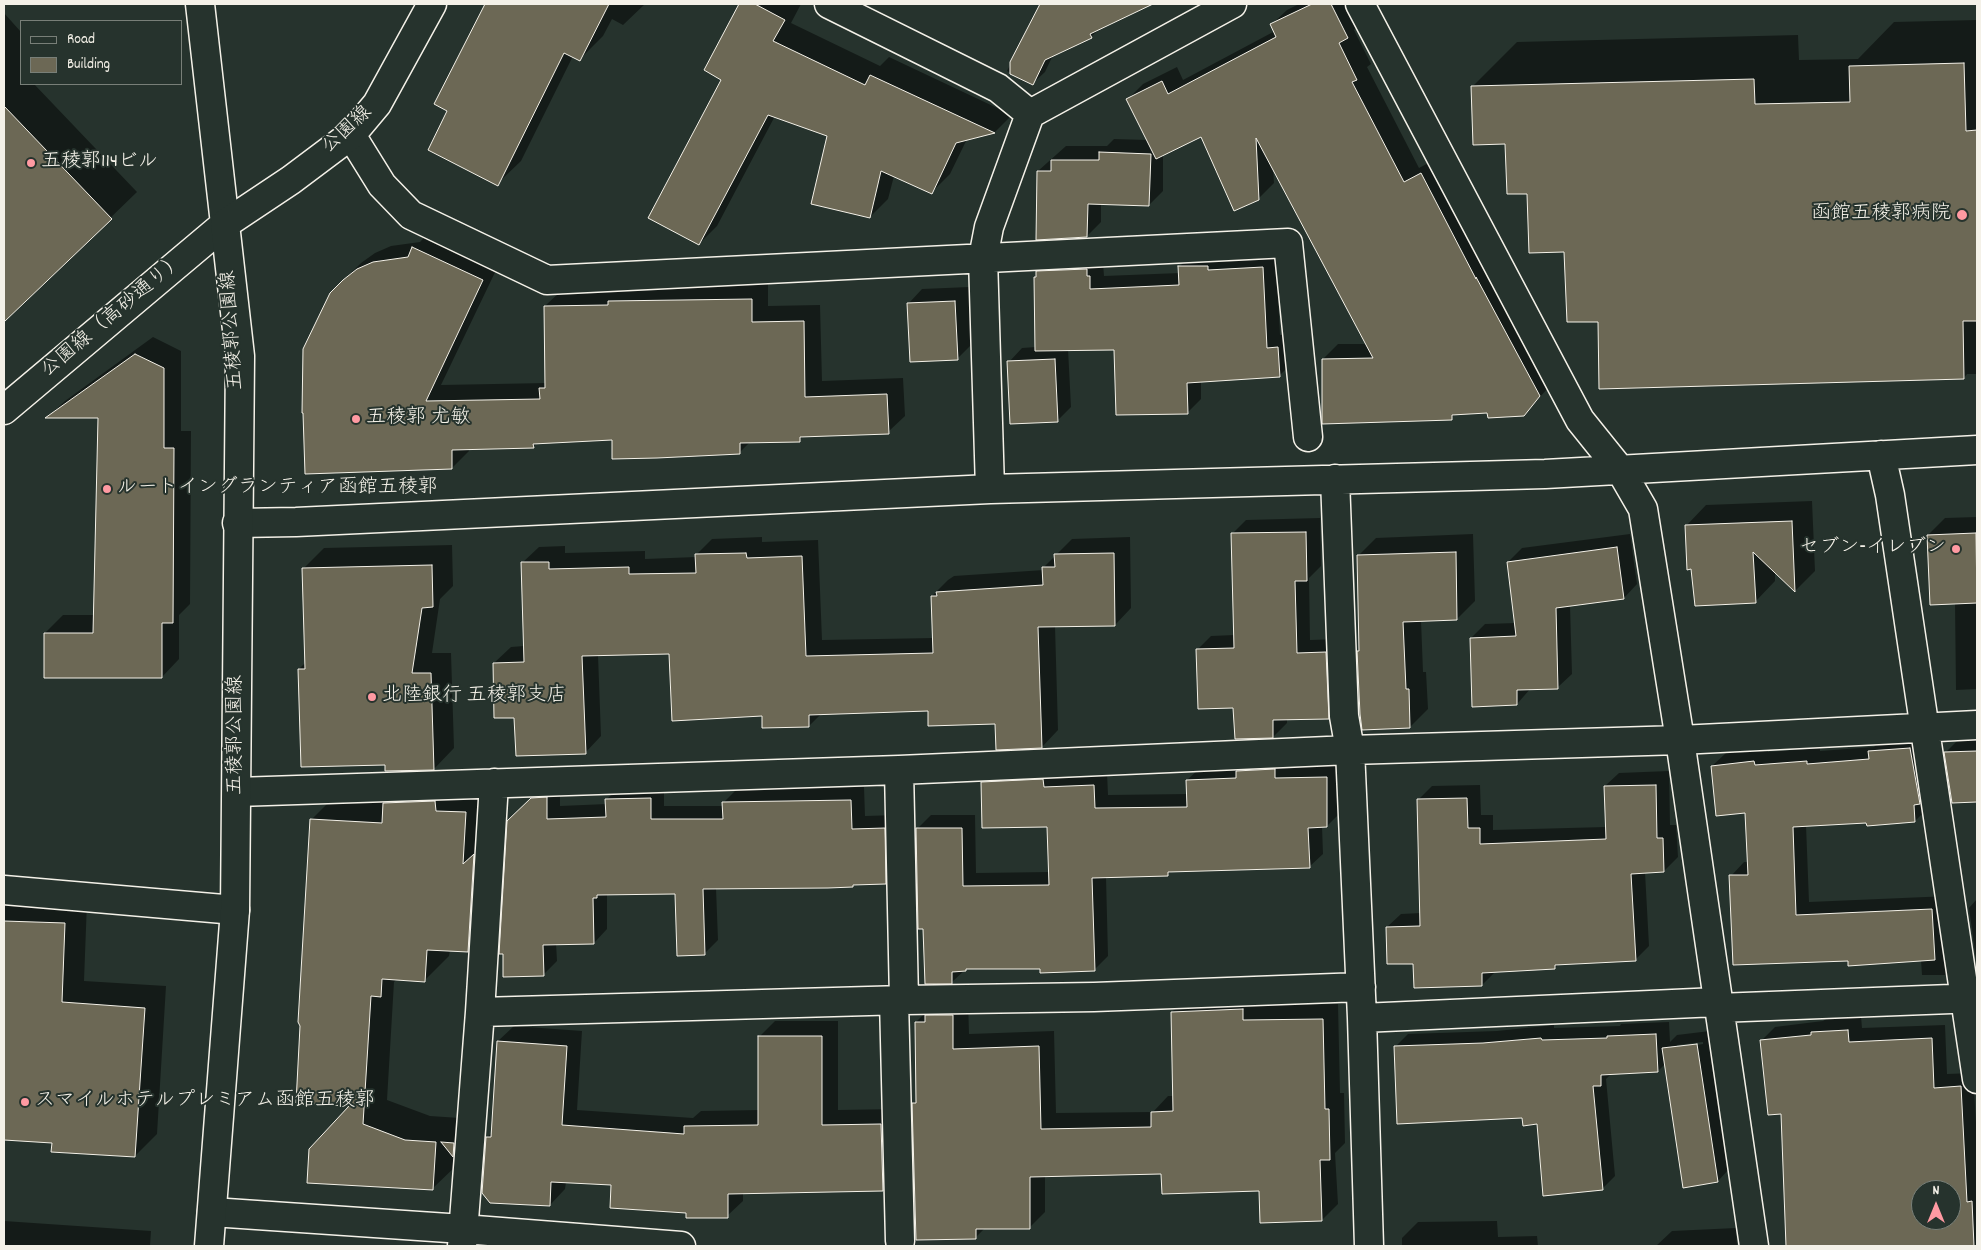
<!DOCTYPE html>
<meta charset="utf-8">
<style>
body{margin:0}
#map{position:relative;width:1981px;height:1250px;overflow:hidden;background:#26332d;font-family:Dekko,sans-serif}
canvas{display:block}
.frame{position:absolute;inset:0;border:5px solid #f4f1e8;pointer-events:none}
.legend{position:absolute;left:20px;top:20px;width:162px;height:65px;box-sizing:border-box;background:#26332d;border:1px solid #787f78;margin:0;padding:6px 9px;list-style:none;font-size:15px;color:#f4f1e8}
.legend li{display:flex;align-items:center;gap:10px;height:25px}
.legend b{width:25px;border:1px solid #787f78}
.north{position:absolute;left:1911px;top:1180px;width:50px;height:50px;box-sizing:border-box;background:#26332d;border:1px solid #787f78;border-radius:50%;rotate:0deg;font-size:14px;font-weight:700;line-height:20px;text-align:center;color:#f4f1e8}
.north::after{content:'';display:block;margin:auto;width:18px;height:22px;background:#ff9aa2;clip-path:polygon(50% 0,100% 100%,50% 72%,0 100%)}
</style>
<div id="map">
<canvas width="1981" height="1250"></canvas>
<div class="frame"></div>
<ul class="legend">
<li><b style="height:6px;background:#26332d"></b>Road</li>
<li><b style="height:14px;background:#6c6855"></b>Building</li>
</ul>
<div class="north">N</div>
</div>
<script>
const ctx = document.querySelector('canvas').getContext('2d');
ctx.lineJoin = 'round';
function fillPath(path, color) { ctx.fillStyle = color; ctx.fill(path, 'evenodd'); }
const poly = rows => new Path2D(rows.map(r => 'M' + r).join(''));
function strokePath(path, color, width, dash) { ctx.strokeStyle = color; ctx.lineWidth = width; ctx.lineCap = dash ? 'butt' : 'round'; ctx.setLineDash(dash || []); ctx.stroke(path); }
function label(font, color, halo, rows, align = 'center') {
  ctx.font = font + ' Dekko,"Klee One",sans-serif'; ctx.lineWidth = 4; ctx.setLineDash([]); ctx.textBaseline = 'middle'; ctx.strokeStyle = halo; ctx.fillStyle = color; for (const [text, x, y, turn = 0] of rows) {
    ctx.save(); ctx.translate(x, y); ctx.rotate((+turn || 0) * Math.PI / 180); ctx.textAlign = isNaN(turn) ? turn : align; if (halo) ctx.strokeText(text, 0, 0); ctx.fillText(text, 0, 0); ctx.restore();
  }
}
fillPath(poly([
 [487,4,645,4,623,25,612,19,603,36,580,59,573,56,521,161,497,184,449,111,436,104],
 [741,4,801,4,791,23,880,66,889,57,1012,115,995,132,967,139,950,174,931,193,894,176,888,199,870,217,829,135,775,116,717,226,699,244,723,79,705,70],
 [1041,4,1139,4,1128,15,1100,28,1091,37,1053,55,1045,72,1032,84,1007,71],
 [1299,4,1353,4,1362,22,1354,30,1371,64,1367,67,1419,168,1436,159,1555,380,1524,415,1488,411,1456,414,1451,418,1323,359,1338,344,1367,344,1273,167,1274,183,1259,198,1202,135,1163,154,1163,191,1149,205,1101,203,1101,222,1087,236,1038,171,1066,146,1107,146,1114,139,1148,140,1128,99,1143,84,1177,67,1183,80,1275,31,1272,24,1287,10],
 [4,13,21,32,21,84,34,84,137,192,12,313,4,305],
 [1977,20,1977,374,1967,374,1964,378,1599,321,1565,251,1529,193,1506,143,1473,86,1517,42,1798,35,1799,60,1858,59,1894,22],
 [430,231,499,264,441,385,547,383,545,306,562,290,768,283,768,306,820,305,822,381,903,378,905,416,888,432,804,436,799,440,751,441,739,453,613,439,538,442,533,447,468,448,469,451,452,468,331,293,361,263,375,253,391,246,420,242],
 [1193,253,1276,254,1280,335,1291,334,1293,362,1279,376,1201,381,1201,399,1187,413,1115,348,1068,349,1071,407,1057,421,1009,362,1022,348,1036,347,1035,277,1037,272,1051,258,1103,263,1104,276,1180,273,1179,267],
 [969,287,971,345,957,359,909,303,922,289],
 [153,337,181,351,181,431,191,431,190,604,179,615,179,659,162,677,45,633,63,615,95,615,99,417,48,417,65,401],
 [1812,501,1815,571,1795,591,1775,572,1775,581,1755,602,1686,526,1706,505],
 [1977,517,1977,689,1956,690,1955,603,1928,535,1945,518],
 [1320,518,1321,566,1309,578,1310,640,1339,639,1342,703,1328,717,1287,719,1287,723,1273,737,1235,706,1197,650,1211,636,1235,635,1232,534,1246,520],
 [1473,534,1475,601,1457,619,1421,620,1423,672,1426,672,1428,709,1410,727,1360,650,1358,556,1376,538],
 [1630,534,1637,584,1624,598,1570,605,1572,674,1558,687,1531,688,1517,704,1471,638,1485,624,1516,623,1508,562,1522,548],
 [762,537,762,542,818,540,822,640,934,638,932,596,948,580,954,576,1044,570,1044,567,1072,539,1130,537,1131,608,1115,625,1055,626,1058,730,1042,747,996,723,929,710,821,714,809,726,763,715,671,652,598,655,601,736,585,753,515,716,494,663,511,647,524,646,522,563,539,547,565,546,565,553,645,551,645,559,696,557,696,555,712,539],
 [452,545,453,586,440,599,432,653,451,653,454,748,434,769,386,763,299,669,306,662,304,568,324,548],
 [1923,735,1928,808,1915,821,1868,821,1806,825,1809,902,1949,896,1959,961,1945,975,1922,975,1921,960,1849,960,1731,876,1744,862,1749,862,1747,812,1712,766,1726,753,1767,748,1768,752,1820,748,1820,751,1874,747,1883,738],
 [1977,738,1977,801,1953,802,1945,753,1959,739],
 [1340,764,1341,812,1327,826,1322,826,1323,854,1309,867,1172,871,1167,875,1106,877,1108,956,1095,969,967,968,952,982,925,927,917,829,931,815,975,815,976,873,1050,872,1048,825,982,783,996,769,1107,772,1108,795,1188,794,1187,780,1201,767],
 [1669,771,1670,825,1676,825,1678,857,1664,871,1645,872,1649,946,1635,960,1560,963,1555,968,1496,971,1482,985,1414,963,1387,927,1401,914,1421,913,1418,800,1432,786,1480,785,1481,815,1493,815,1493,830,1606,827,1605,786,1619,773],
 [560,784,560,806,607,804,607,799,620,786,664,785,664,806,724,806,724,802,737,789,864,787,865,816,898,815,899,869,885,883,855,883,853,886,716,888,718,940,704,954,676,893,607,894,607,929,594,943,556,943,557,961,543,975,509,822,546,785],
 [490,788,492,926,468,951,450,950,449,956,425,980,397,979,394,982,387,1100,430,1116,460,1118,457,1165,432,1189,308,1182,351,1105,311,820,336,795],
 [4,899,87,902,84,981,166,986,157,1134,135,1156,53,1142,4,1139],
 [1977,899,1977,966,1969,908],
 [1258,994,1258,1005,1338,1004,1340,1093,1344,1093,1345,1143,1335,1153,1338,1204,1322,1220,1260,1190,1163,1172,1045,1175,1045,1212,1029,1228,985,1228,975,1238,913,1103,917,1100,916,1022,932,1006,968,1000,969,1034,1054,1031,1056,1113,1153,1112,1168,1096,1174,1096,1172,1012,1188,996],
 [1861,1016,1862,1028,1945,1025,1947,1074,1973,1073,1977,1139,1977,1246,1786,1246,1782,1113,1761,1041,1775,1027,1823,1021,1826,1019],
 [1921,1190,1951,1190,1951,1220,1921,1220],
 [775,1021,838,1021,838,1110,897,1109,898,1174,883,1190,743,1193,743,1201,727,1216,687,1212,612,1184,566,1182,565,1189,550,1205,487,1137,493,1132,498,1041,514,1026,582,1031,577,1110,693,1118,701,1111,760,1110,760,1036],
 [1669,1022,1670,1042,1677,1035,1710,1031,1731,1167,1718,1181,1665,1064,1658,1071,1612,1073,1606,1079,1615,1176,1602,1189,1538,1123,1395,1047,1408,1034,1497,1031,1554,1025,1554,1028,1620,1026,1621,1024],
 [1703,1042,1703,1044,1677,1048,1677,1045],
 [4,1221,151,1231,150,1246,4,1246],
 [1497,1221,1498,1237,1537,1236,1538,1246,1402,1246,1402,1238,1418,1222],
 [1736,1228,1737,1246,1656,1246,1672,1231]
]), '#0007');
const building = poly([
 [485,4,609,4,580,61,564,53,498,186,428,150,447,111,434,104,485,4],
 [739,4,755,4,785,20,773,41,865,85,870,75,995,133,956,143,932,194,881,171,870,218,811,204,827,136,768,115,699,245,648,218,721,80,704,70,739,4],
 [1040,4,1153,4,1090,34,1092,38,1045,60,1033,85,1010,74,1010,62,1040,4],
 [1312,4,1331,4,1348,38,1339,43,1357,80,1352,82,1404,182,1421,173,1476,279,1476,277,1540,396,1524,416,1488,418,1487,413,1452,415,1452,420,1322,424,1322,359,1373,358,1256,138,1259,200,1234,211,1201,137,1156,159,1126,99,1162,81,1168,94,1276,37,1270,24,1312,4],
 [1964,63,1966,131,1977,130,1977,321,1963,321,1964,379,1599,389,1598,322,1567,322,1564,252,1529,253,1527,194,1507,194,1505,144,1473,145,1471,86,1754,79,1755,104,1850,102,1849,66,1964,63],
 [4,106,112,219,4,322,4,106],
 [1099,152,1151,154,1149,206,1088,204,1087,237,1036,240,1037,171,1051,171,1051,160,1099,160,1099,152],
 [412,247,483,280,426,401,540,399,539,388,545,388,544,306,608,305,608,301,752,299,752,322,804,321,805,397,887,394,889,434,800,437,800,442,740,443,740,454,657,458,612,459,612,440,533,444,534,448,452,450,452,469,305,474,303,413,302,413,303,349,330,293,343,280,357,269,373,262,408,257,412,247],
 [1178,266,1208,266,1208,270,1263,267,1267,348,1278,347,1280,377,1187,383,1188,414,1116,415,1114,350,1035,351,1034,277,1036,277,1036,271,1087,269,1087,276,1090,276,1090,289,1179,285,1178,266],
 [955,301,958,360,910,362,907,303,955,301],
 [135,354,164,368,164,448,174,448,173,623,162,623,162,678,44,678,44,633,93,633,98,418,45,418,135,354],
 [1055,359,1058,422,1010,424,1007,361,1055,359],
 [1792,521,1795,592,1753,552,1756,603,1695,606,1691,569,1687,570,1685,525,1792,521],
 [1306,532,1307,581,1295,581,1297,653,1326,652,1329,719,1273,720,1273,738,1235,739,1233,708,1198,709,1196,649,1234,648,1231,533,1306,532],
 [1976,533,1977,603,1930,605,1927,535,1976,533],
 [1617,547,1624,599,1556,608,1558,689,1517,690,1517,705,1472,707,1470,638,1516,636,1507,562,1617,547],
 [1456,552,1457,620,1403,622,1406,689,1409,689,1410,728,1362,730,1360,714,1357,651,1359,651,1357,555,1456,552],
 [746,553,747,558,802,556,806,656,933,653,931,596,937,596,936,592,1043,585,1042,567,1055,567,1054,554,1114,553,1115,626,1038,627,1042,748,996,750,995,724,928,726,928,711,809,715,809,727,762,728,762,716,672,721,669,654,582,656,586,754,516,756,514,718,494,718,493,663,524,662,521,562,549,562,549,569,629,567,629,574,696,573,695,554,746,553],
 [432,565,433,607,422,608,412,673,431,673,434,770,385,771,385,765,301,767,298,669,305,669,302,568,432,565],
 [1910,748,1920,804,1914,805,1915,822,1867,826,1866,823,1793,827,1796,915,1932,909,1935,960,1848,966,1848,961,1733,965,1729,875,1748,875,1745,813,1716,816,1711,766,1754,761,1755,765,1807,761,1807,764,1869,759,1868,751,1910,748],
 [1977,751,1977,802,1952,803,1944,752,1977,751],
 [1275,769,1275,778,1327,777,1327,827,1308,828,1310,868,1168,872,1168,876,1092,878,1095,971,1040,973,1040,969,966,969,966,971,952,972,952,984,925,984,923,929,918,929,916,828,962,828,963,886,1049,885,1047,827,982,828,981,782,1043,779,1044,787,1094,785,1095,808,1187,807,1186,780,1236,778,1236,771,1275,769],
 [1656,785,1657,838,1663,838,1664,872,1631,874,1636,961,1555,965,1555,969,1482,973,1482,986,1414,988,1413,964,1387,964,1386,927,1420,926,1417,799,1467,798,1468,828,1480,828,1480,844,1606,839,1604,786,1656,785],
 [547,797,547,819,606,817,605,799,651,798,651,819,723,819,722,802,851,800,852,829,885,828,886,884,853,885,853,887,828,888,703,889,705,955,677,956,675,894,597,895,597,898,593,898,594,944,543,945,544,976,503,977,503,954,499,954,507,821,531,798,547,797],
 [435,801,436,811,466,812,463,864,474,854,468,952,427,950,425,982,382,979,381,997,371,996,363,1124,405,1140,436,1142,433,1190,307,1183,309,1149,349,1106,296,1103,300,1026,298,1022,310,819,382,823,383,803,435,801],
 [4,921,65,923,62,1002,145,1008,135,1157,51,1152,52,1143,4,1140,4,921],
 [1243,1009,1243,1020,1323,1019,1325,1109,1329,1109,1330,1160,1320,1160,1322,1221,1260,1223,1259,1191,1162,1194,1161,1174,1030,1177,1030,1229,976,1229,976,1239,916,1240,912,1103,916,1103,915,1022,925,1022,925,1015,953,1015,953,1049,1039,1046,1041,1129,1151,1127,1151,1112,1173,1111,1171,1012,1243,1009],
 [1848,1030,1849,1042,1932,1038,1934,1088,1961,1086,1967,1202,1972,1201,1974,1246,1786,1246,1781,1114,1768,1115,1760,1040,1811,1035,1811,1032,1848,1030],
 [1921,1190,1951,1190,1951,1220,1921,1220,1921,1190],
 [1656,1034,1658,1072,1601,1075,1601,1086,1593,1086,1603,1190,1543,1196,1537,1124,1523,1126,1522,1118,1397,1124,1394,1046,1483,1043,1541,1038,1542,1040,1607,1038,1607,1036,1656,1034],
 [758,1036,822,1036,822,1125,881,1124,883,1191,728,1194,728,1218,686,1218,686,1213,610,1208,611,1185,551,1182,550,1206,490,1203,482,1193,486,1137,491,1137,497,1041,567,1046,562,1125,684,1134,684,1126,758,1125,758,1036],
 [1697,1044,1718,1182,1683,1188,1662,1048,1697,1044],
 [441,1142,454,1143,453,1157,441,1142]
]);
fillPath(building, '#6c6855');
strokePath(building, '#f4f1e8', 1);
const minor = poly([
 [829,4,998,88,1030,114],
 [1360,4,1580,420,1621,471,1643,509,1680,740,1754,1246],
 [351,135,382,185,411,215,547,280,1288,243,1308,437],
 [4,410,225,224,200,4],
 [1881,455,1890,495,1977,1079],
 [1335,479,1344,716,1350,750,1362,1018,1369,1246],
 [990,489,983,258,989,227,1030,114,1232,4],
 [237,523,296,522,990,489,1545,474,1977,450],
 [899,770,904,1000],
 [237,792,899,770,1350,750,1680,740,1977,725],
 [4,890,235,910],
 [894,1000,900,1241],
 [1718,1008,1977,998],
 [480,1012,904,1000,1094,997,1361,987],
 [1362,1018,1717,1002],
 [212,1212,463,1229,681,1246],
 [462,1246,480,1012,494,783]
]);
const major = poly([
 [209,1246,235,910,240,356,225,224,291,180,351,135,377,104,432,4]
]);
strokePath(minor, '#f4f1e8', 31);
strokePath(major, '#f4f1e8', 31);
strokePath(minor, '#26332d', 28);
strokePath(major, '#26332d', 28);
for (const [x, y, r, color] of [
 [31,163,5,"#ff9aa2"],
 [1962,215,6,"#ff9aa2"],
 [356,419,5,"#ff9aa2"],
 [107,489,5,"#ff9aa2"],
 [1956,549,5,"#ff9aa2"],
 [372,697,5,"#ff9aa2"],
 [25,1102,5,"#ff9aa2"]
]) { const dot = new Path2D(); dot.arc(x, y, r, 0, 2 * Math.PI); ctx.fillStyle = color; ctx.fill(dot); strokePath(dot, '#26332d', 2); }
label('20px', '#f4f1e8', '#26332d', [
 ["公園線",348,131,-43],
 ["公園線（高砂通り）",114,317,-40],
 ["五稜郭公園線",234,330,-94],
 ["五稜郭公園線",237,735,-90]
]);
label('20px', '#f4f1e8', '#26332d', [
 ["五稜郭114ビル",41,163],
 ["函館五稜郭病院",1951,215,"right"],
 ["五稜郭 尤敏",366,419],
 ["ルートイングランティア函館五稜郭",117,489],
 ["セブン-イレブン",1946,549,"right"],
 ["北陸銀行 五稜郭支店",382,697],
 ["スマイルホテルプレミアム函館五稜郭",35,1102]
], 'left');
</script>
